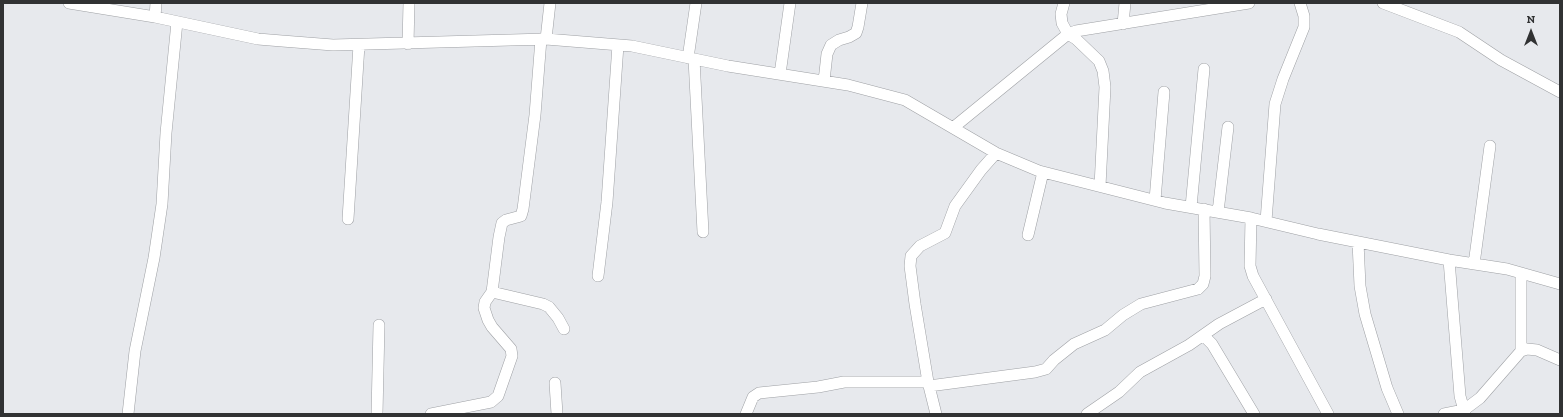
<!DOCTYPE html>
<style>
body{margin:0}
#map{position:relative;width:1563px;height:417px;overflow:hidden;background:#e7e9ed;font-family:"Zilla Slab",serif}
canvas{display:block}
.frame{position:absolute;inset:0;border:4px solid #313233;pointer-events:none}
.north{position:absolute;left:1511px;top:12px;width:40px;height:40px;-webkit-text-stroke:3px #e7e9ed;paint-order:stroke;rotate:0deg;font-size:11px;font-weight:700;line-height:16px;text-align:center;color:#313233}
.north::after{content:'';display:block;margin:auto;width:14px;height:18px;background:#313233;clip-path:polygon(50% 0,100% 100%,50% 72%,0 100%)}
</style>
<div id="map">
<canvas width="1563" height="417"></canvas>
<div class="frame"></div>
<div class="north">N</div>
</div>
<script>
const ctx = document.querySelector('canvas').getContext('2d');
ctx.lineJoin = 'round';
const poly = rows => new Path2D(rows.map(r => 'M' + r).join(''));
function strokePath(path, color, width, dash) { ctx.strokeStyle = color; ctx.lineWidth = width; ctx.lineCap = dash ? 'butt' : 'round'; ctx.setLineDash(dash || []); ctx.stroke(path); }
const street = poly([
 [69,3,155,17,258,39,282,41,333,45,546,39,632,46,728,66,848,85,905,100,996,153,1039,171,1165,203,1251,218,1318,234,1449,260,1507,269,1560,284],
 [1064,3,1061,14,1062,23,1068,34,1076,39,1099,61,1103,71,1105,87,1100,186],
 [1383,3,1459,32,1501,60,1560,92],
 [155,17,156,3],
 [1123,24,1125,3],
 [546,39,550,3],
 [408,44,409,3],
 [688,58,696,3],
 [694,59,703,232],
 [780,74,790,3],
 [824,81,827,54,831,45,839,40,849,37,856,33,858,27,862,3],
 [954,127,1068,34,1076,31,1249,3],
 [1155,200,1164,92],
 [1191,207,1204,69],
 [1218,212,1228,127],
 [1251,218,1250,266,1253,276,1328,414],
 [348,219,359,45],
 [1266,221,1275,104,1283,79,1304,27,1304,16,1300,3],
 [1028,235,1043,172],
 [1358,242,1360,286,1365,314,1387,388,1398,414],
 [1449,260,1460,396,1465,414],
 [1474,264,1490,146],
 [598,276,607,202,618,45],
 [492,292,543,304,549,307,558,318,564,329],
 [1204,336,1212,344,1254,414],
 [1521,351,1521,273],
 [555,383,557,414],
 [929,386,1035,372,1046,369,1054,360,1074,344,1105,330,1123,315,1141,304,1198,289,1203,284,1205,276,1204,209],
 [128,414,135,351,154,258,162,204,166,133,177,22],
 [377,414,379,325],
 [431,414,491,402,498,396,512,356,511,349,492,327,488,320,484,308,485,302,492,292,499,237,502,223,506,220,521,216,523,209,535,115,541,39],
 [746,414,753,397,759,393,818,387,844,382,928,382],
 [936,414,928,382,915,304,910,266,911,256,920,246,945,233,955,206,981,170,996,153],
 [1087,414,1119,392,1140,372,1189,345,1219,324,1266,299],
 [1444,414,1464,410,1480,398,1521,351,1527,349,1537,350,1560,360]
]);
strokePath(street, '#9ea0a4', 12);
strokePath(street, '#fff', 11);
</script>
